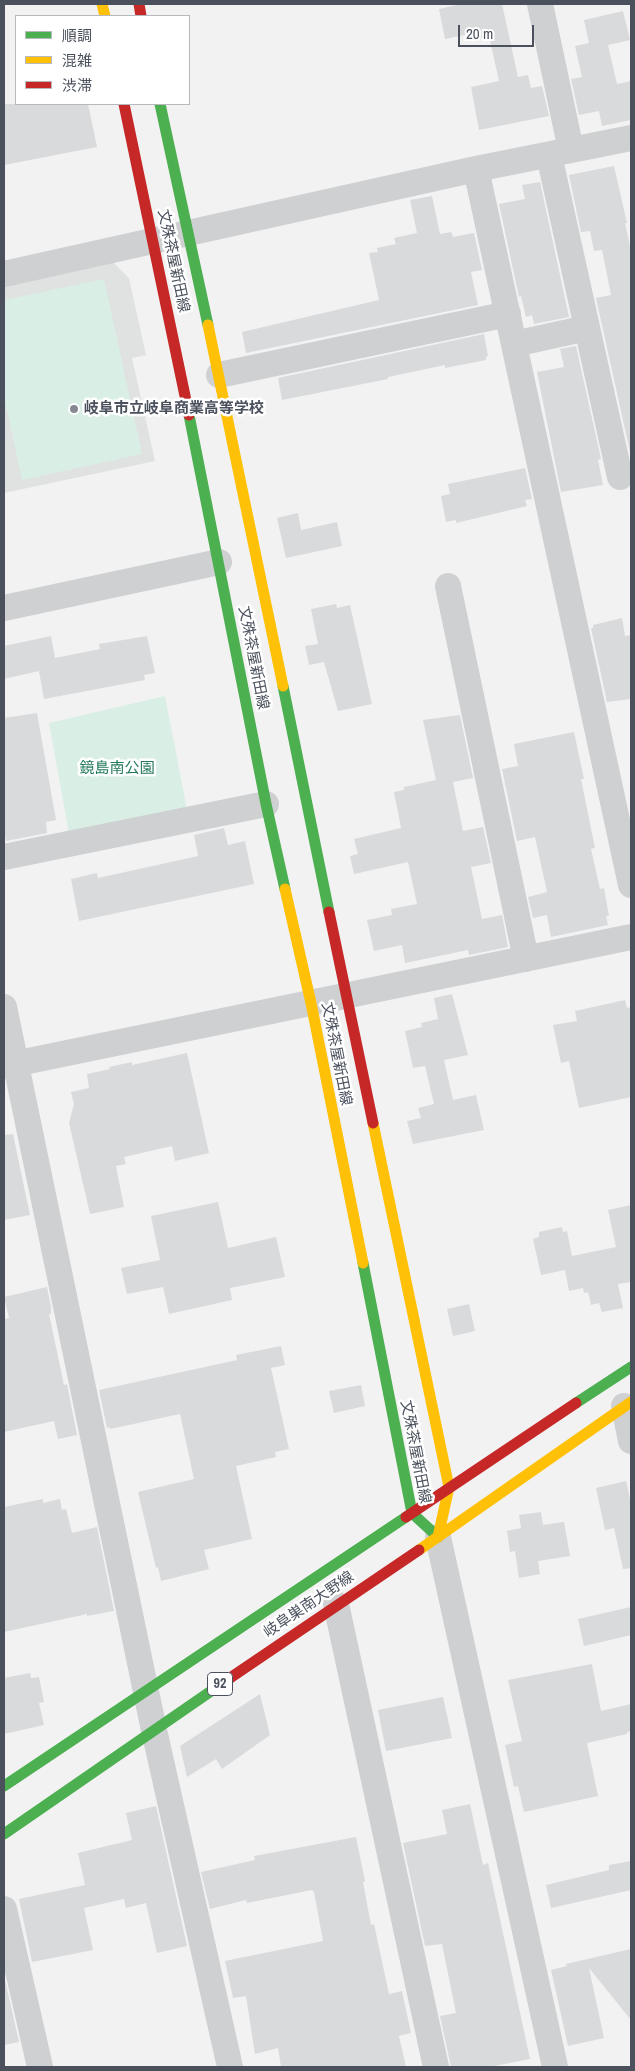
<!DOCTYPE html>
<meta charset="utf-8">
<style>
body{margin:0}
#map{position:relative;width:635px;height:2071px;overflow:hidden;background:#f2f2f2;font-family:"Archivo Narrow","Noto Sans JP",sans-serif}
canvas{display:block}
.frame{position:absolute;inset:0;border:5px solid #4a515d;pointer-events:none}
.legend{position:absolute;left:15px;top:15px;width:175px;height:90px;box-sizing:border-box;background:#fff;border:1px solid #b7b9be;margin:0;padding:6px 9px;list-style:none;font-size:15px;color:#4a515d}
.legend li{display:flex;align-items:center;gap:10px;height:25px}
.legend b{width:25px;border:1px solid #b7b9be}
.scale{position:absolute;left:458px;top:25px;width:76px;height:22px;box-sizing:border-box;border:2px solid #4a515d;border-top:0;padding-left:6px;font-size:15px;line-height:18px;white-space:nowrap;color:#4a515d;-webkit-text-stroke:4px #fff;paint-order:stroke}
</style>
<div id="map">
<canvas width="635" height="2071"></canvas>
<div class="frame"></div>
<ul class="legend">
<li><b style="height:6px;background:#4caf50"></b>順調</li>
<li><b style="height:6px;background:#ffc107"></b>混雑</li>
<li><b style="height:6px;background:#c62828"></b>渋滞</li>
</ul>
<div class="scale">20 m</div>
</div>
<script>
const ctx = document.querySelector('canvas').getContext('2d');
ctx.lineJoin = 'round';
function fillPath(path, color) { ctx.fillStyle = color; ctx.fill(path, 'evenodd'); }
const poly = rows => new Path2D(rows.map(r => 'M' + r).join(''));
function strokePath(path, color, width, dash) { ctx.strokeStyle = color; ctx.lineWidth = width; ctx.lineCap = dash ? 'butt' : 'round'; ctx.setLineDash(dash || []); ctx.stroke(path); }
function label(font, color, halo, rows, align = 'center') {
  ctx.font = font + ' "Archivo Narrow","Noto Sans JP",sans-serif'; ctx.lineWidth = 5; ctx.setLineDash([]); ctx.textBaseline = 'middle'; ctx.strokeStyle = halo; ctx.fillStyle = color; for (const [text, x, y, turn = 0] of rows) {
    ctx.save(); ctx.translate(x, y); ctx.rotate((+turn || 0) * Math.PI / 180); ctx.textAlign = isNaN(turn) ? turn : align; if (halo) ctx.strokeText(text, 0, 0); ctx.fillText(text, 0, 0); ctx.restore();
  }
}
fillPath(poly([
 [112,261,129,278,146,355,132,358,155,461,4,493,4,283]
]), '#e0e1e1');
fillPath(poly([
 [104,279,142,454,22,480,4,396,4,300],
 [165,696,188,815,70,839,49,723]
]), '#d9efe5');
fillPath(poly([
 [462,4,502,4,518,77,528,75,531,88,542,86,549,116,479,130,471,87,499,81,489,36,480,38,479,32,445,39,439,9],
 [623,11,630,40,608,45,617,84,631,81,631,120,602,126,599,111,579,115,571,79,582,77,575,46,589,43,584,20],
 [4,104,88,104,97,147,4,165],
 [614,166,627,223,625,223,631,251,630,452,596,298,611,295,602,250,594,251,590,231,581,232,569,175],
 [540,182,569,317,534,324,532,315,526,317,521,296,519,297,499,204,525,199,522,185],
 [432,196,440,234,451,232,453,237,474,233,482,270,471,272,478,305,246,353,242,332,379,300,369,253,378,252,377,248,396,244,394,238,417,233,410,200],
 [484,334,488,356,486,357,486,360,445,368,445,365,388,377,388,379,282,400,278,378],
 [576,346,601,459,598,460,603,485,561,492,537,372,564,367,560,349],
 [525,468,532,499,525,500,527,506,456,523,456,520,446,522,441,496,450,494,448,484],
 [298,513,301,530,337,522,342,546,286,558,277,518],
 [336,604,337,608,350,605,372,704,338,711,324,662,309,665,305,646,318,644,311,609],
 [622,618,625,636,631,635,631,699,607,702,591,628,593,628,593,625],
 [51,636,55,658,100,649,99,644,147,636,155,673,144,675,145,680,44,699,39,671,4,679,4,646],
 [37,713,56,820,46,822,47,833,6,841,4,832,4,718],
 [460,715,473,778,453,782,463,831,483,827,491,863,471,867,482,919,502,915,508,947,469,955,468,950,405,963,402,945,374,951,367,920,392,915,391,909,417,904,408,862,354,874,350,856,358,854,354,839,401,828,394,792,404,790,404,787,436,780,423,720],
 [574,732,584,779,581,779,595,848,591,849,600,889,604,888,609,916,606,916,608,925,551,937,547,915,533,918,528,897,547,892,535,837,517,841,502,769,518,766,514,744],
 [224,828,228,845,245,841,254,884,79,921,71,879,97,873,98,878,198,856,194,835],
 [452,994,468,1055,444,1060,453,1100,476,1095,484,1130,413,1144,407,1121,421,1118,418,1108,434,1104,425,1066,413,1068,405,1031,422,1027,421,1023,438,1019,434,998],
 [625,1000,627,1008,631,1007,631,1097,579,1108,569,1061,561,1063,553,1025,577,1021,575,1011],
 [187,1053,209,1153,175,1161,172,1146,124,1157,126,1164,116,1166,124,1207,90,1214,69,1123,74,1104,71,1092,89,1088,87,1074,110,1069,109,1067,132,1062,132,1065],
 [13,1134,30,1215,4,1220,4,1135],
 [218,1202,228,1248,276,1237,285,1277,230,1288,232,1300,169,1314,163,1287,127,1294,121,1268,160,1260,151,1216],
 [631,1205,631,1282,618,1284,623,1308,602,1312,599,1303,591,1305,588,1292,584,1293,583,1288,569,1291,565,1270,541,1275,533,1239,539,1237,539,1232,562,1227,563,1232,567,1231,572,1256,616,1247,608,1210],
 [47,1287,51,1307,51,1314,49,1314,64,1385,67,1384,77,1435,58,1439,54,1421,4,1432,4,1319,9,1318,4,1297],
 [469,1304,475,1331,453,1336,447,1309],
 [281,1346,285,1365,271,1368,289,1449,275,1452,276,1457,236,1466,252,1539,204,1550,209,1569,161,1581,158,1567,156,1568,138,1492,194,1479,180,1414,110,1429,109,1427,107,1428,99,1390,237,1360,236,1355],
 [361,1385,365,1406,334,1413,329,1391],
 [626,1481,631,1504,631,1568,623,1569,614,1528,605,1530,596,1488],
 [43,1499,43,1503,60,1499,62,1510,66,1509,72,1533,97,1527,114,1611,87,1616,87,1614,4,1632,4,1507],
 [541,1512,543,1525,564,1522,570,1556,538,1561,540,1574,519,1578,515,1551,510,1552,507,1531,521,1528,519,1515],
 [631,1607,631,1635,584,1646,578,1619],
 [592,1664,601,1711,631,1704,631,1731,627,1732,627,1734,587,1743,598,1796,524,1812,518,1786,514,1787,505,1745,522,1741,508,1680],
 [30,1673,31,1678,39,1677,44,1702,39,1703,44,1725,4,1734,4,1678],
 [260,1694,270,1735,222,1769,216,1759,187,1777,180,1746],
 [443,1697,452,1738,386,1751,378,1710],
 [470,1804,483,1865,488,1863,530,2059,489,2067,451,2067,440,2016,456,2013,442,1944,425,1946,403,1843,447,1834,442,1810],
 [156,1806,187,1946,157,1953,146,1903,126,1908,124,1899,84,1908,93,1950,32,1962,19,1899,85,1885,78,1853,132,1840,126,1813],
 [356,1837,365,1881,363,1882,371,1925,374,1924,389,1994,402,1991,411,2033,399,2036,406,2067,281,2067,278,2048,255,2054,246,1996,233,1998,225,1961,323,1941,314,1892,312,1890,247,1903,246,1900,210,1909,201,1872,255,1860,254,1856],
 [631,1861,631,1890,551,1908,546,1885,609,1870,609,1865],
 [631,1949,631,2020,589,1968,604,2038,568,2046,551,1970,567,1966,566,1964],
 [4,1975,19,2042,4,2045]
]), '#d9dadc');
strokePath(poly([
 [540,4,571,150],
 [549,155,620,477],
 [476,169,631,885],
 [4,274,476,169,631,138],
 [514,344,587,328],
 [219,375,508,314],
 [448,586,526,959],
 [4,608,219,562],
 [4,857,266,804],
 [4,1007,154,1730,230,2067],
 [4,1066,631,937],
 [624,1406,631,1441],
 [438,1537,555,2067],
 [336,1604,436,2067],
 [4,1909,40,2067]
]), '#ced0d2', 26);
strokePath(poly([
 [160,104,208,325],
 [189,415,266,804,285,889],
 [283,686,329,912],
 [363,1263,412,1513,438,1537],
 [576,1403,631,1367],
 [4,1786,406,1517],
 [4,1834,230,1678]
]), '#4caf50', 11);
strokePath(poly([
 [102,4,105,16],
 [208,325,283,686],
 [285,889,311,1003,363,1263],
 [373,1123,449,1487,438,1537],
 [419,1550,631,1402]
]), '#ffc107', 11);
strokePath(poly([
 [139,4,141,16],
 [124,104,189,415],
 [329,912,373,1123],
 [406,1517,576,1403],
 [230,1678,419,1550]
]), '#c62828', 11);
for (const [x, y, r, color] of [
 [74,409,5,"#858991"]
]) { const dot = new Path2D(); dot.arc(x, y, r, 0, 2 * Math.PI); ctx.fillStyle = color; ctx.fill(dot); strokePath(dot, '#fff', 2); }
for (const [x, y, w] of [
 [220,1684,25]
]) { const box = new Path2D(); box.roundRect(x - w / 2, y - 11.5, w, 23, 4); ctx.fillStyle = '#fff'; ctx.fill(box); strokePath(box, '#4a515d', 1); }
label('bold 14px', '#4a515d', null, [
 ["92",220,1684]
]);
label('15px', '#4a515d', '#fff', [
 ["文殊茶屋新田線",173,261,78],
 ["文殊茶屋新田線",253,658,79],
 ["文殊茶屋新田線",336,1054,79],
 ["文殊茶屋新田線",415,1452,79],
 ["岐阜巣南大野線",309,1605,-34]
]);
label('bold 15px', '#4a515d', '#fff', [
 ["岐阜市立岐阜商業高等学校",84,409]
], 'left');
label('15px', '#21785b', '#fff', [
 ["鏡島南公園",117,769]
]);
</script>
